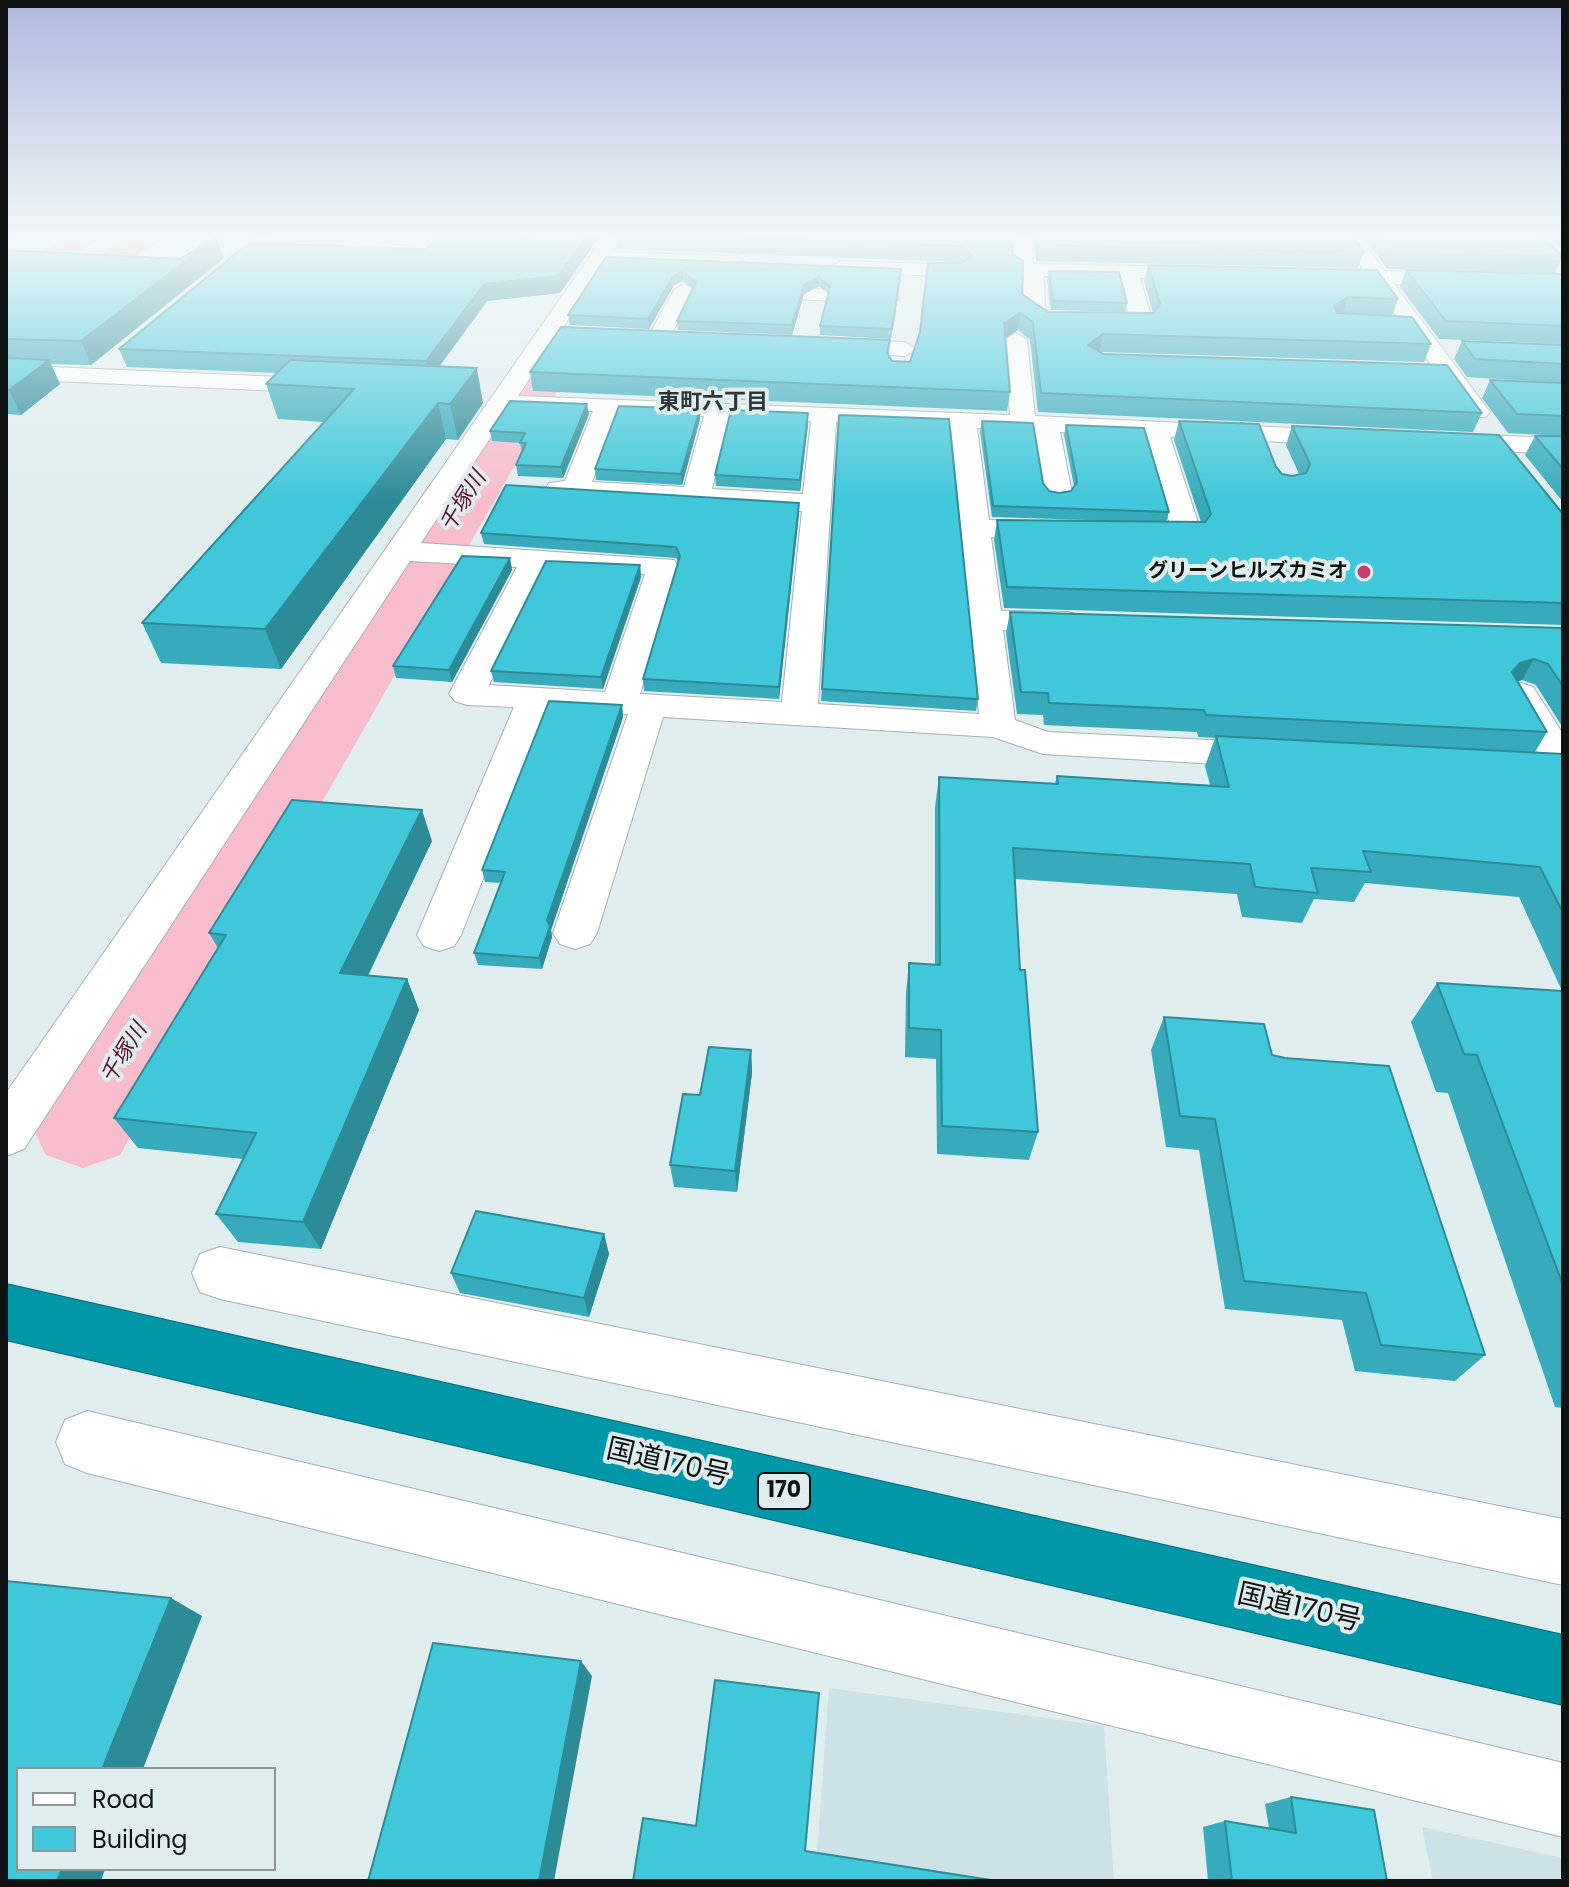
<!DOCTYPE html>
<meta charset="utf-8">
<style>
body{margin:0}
#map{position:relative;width:1569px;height:1887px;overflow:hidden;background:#e0edef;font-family:Poppins,sans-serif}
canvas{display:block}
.frame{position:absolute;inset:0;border:8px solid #0f1314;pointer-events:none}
.legend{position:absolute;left:16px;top:1767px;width:260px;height:104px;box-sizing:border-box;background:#e0edef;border:2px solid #8c9697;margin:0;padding:10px 14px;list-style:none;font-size:24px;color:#0f1314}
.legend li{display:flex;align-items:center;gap:16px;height:40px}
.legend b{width:40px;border:2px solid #8c9697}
</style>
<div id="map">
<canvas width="1569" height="1887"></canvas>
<div class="frame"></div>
<ul class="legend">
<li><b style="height:10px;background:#fff"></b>Road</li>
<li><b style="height:22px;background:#40c7d9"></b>Building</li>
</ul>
</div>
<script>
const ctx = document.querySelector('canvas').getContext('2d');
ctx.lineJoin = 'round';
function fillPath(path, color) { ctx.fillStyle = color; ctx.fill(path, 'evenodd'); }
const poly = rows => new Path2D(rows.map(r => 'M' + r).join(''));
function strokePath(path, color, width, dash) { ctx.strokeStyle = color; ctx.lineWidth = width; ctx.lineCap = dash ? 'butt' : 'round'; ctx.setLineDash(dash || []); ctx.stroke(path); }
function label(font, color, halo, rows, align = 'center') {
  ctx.font = font + ' Poppins,"Noto Sans JP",sans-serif'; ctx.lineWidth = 8; ctx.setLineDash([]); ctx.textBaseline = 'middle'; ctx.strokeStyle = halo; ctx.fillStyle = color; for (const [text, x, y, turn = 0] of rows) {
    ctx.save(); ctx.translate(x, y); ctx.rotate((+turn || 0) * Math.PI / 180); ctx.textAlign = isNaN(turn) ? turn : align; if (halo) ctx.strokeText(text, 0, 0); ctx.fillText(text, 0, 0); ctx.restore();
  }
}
fillPath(poly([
 [829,1688,1104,1726,1114,1881,815,1881],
 [1422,1827,1563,1858,1563,1881,1433,1881]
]), '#cce2e6');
fillPath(poly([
 [70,236,103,238,53,265,19,263],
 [126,239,160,241,115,268,79,266]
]), '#ee9eb3');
fillPath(poly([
 [550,346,642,350,659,355,667,365,659,375,642,380,566,376,120,1155,83,1168,46,1155,30,1123,46,1091,196,872,526,361,533,351,550,346]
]), '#f8bdcc');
const minor = poly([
 [255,236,276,236,219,285,205,285,202,281,205,277,255,236],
 [604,236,622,236,612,252,736,256,746,262,736,268,605,263,518,396,1010,415,1005,340,1016,333,1027,340,1035,416,1358,431,1362,437,1358,443,1349,445,1170,437,1202,535,1197,541,1187,544,1140,542,1130,539,1125,533,1130,527,1140,524,1170,525,1144,436,1060,432,1072,493,1068,499,1058,501,1048,499,1044,493,1034,431,977,428,989,520,1055,522,1065,525,1070,531,1065,537,1055,540,991,537,1001,611,1067,612,1079,615,1083,622,1079,629,1067,632,1003,630,1015,720,1048,732,1270,743,1283,747,1289,755,1283,763,1270,767,1043,754,993,737,663,717,597,933,590,944,575,949,560,944,553,933,628,714,549,710,461,935,454,946,439,951,424,946,417,935,514,707,467,705,455,701,449,694,517,567,410,561,24,1149,6,1156,6,1093,604,236],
 [514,402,526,408,593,411,565,481,549,483,545,489,549,495,802,511,782,702,640,694,678,566,674,560,421,543,514,402],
 [618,412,704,416,684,487,592,482,618,412],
 [729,417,811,421,803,494,712,489,729,417],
 [836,422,951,427,979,714,818,704,836,422],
 [546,569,645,574,605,692,489,685,546,569],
 [1014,236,1032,236,1033,264,1205,267,1215,273,1205,279,1140,278,1153,322,1150,327,1045,326,1023,311,1024,276,1013,270,1014,236],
 [1044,276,1119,278,1129,315,1050,313,1045,309,1044,276],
 [1340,236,1359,236,1385,271,1563,276,1563,288,1394,284,1490,412,1486,417,1468,417,1373,283,1314,280,1311,276,1321,270,1364,271,1340,236],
 [841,261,958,265,968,271,958,277,834,271,831,267,841,261],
 [684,284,694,290,669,339,658,346,650,344,647,339,674,290,684,284],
 [746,286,889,292,900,298,889,304,739,296,736,292,739,288,746,286],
 [831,339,905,342,916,349,905,356,823,351,820,346,823,341,831,339],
 [6,365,327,379,339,386,327,393,6,379,6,365],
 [1445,434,1563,438,1563,454,1436,448,1432,442,1436,436,1445,434],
 [1521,683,1533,687,1563,734,1563,777,1550,773,1503,694,1509,687,1521,683],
 [220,1247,1563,1519,1563,1585,220,1299,200,1292,192,1273,200,1254,220,1247],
 [87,1411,1563,1763,1563,1837,87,1473,65,1464,56,1442,65,1420,87,1411]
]);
const highway = poly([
 [6,1284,1563,1635,1563,1705,6,1340,6,1284]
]);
strokePath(minor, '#a4b0b2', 2);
strokePath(highway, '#056975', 2);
fillPath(minor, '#fff');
fillPath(highway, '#0098a9');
fillPath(poly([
 [531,236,600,236,560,293,487,301,439,367,483,403,458,440,446,439,281,669,161,663,142,623,324,422,278,419,266,384,277,373,127,367,119,349,426,249,529,239],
 [616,236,1013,236,1012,254,1022,294,1048,312,1153,313,1144,282,1148,265,1398,299,1392,316,1431,344,1424,362,1099,352,1103,354,1482,413,1473,432,1038,412,1030,340,1018,330,1006,338,1010,392,1007,411,533,391,530,372,890,340,889,355,892,361,910,362,960,263,958,262,617,249],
 [1034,236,1353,236,1364,252,1358,268,1036,261],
 [1363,236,1541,236,1563,256,1555,273,1387,269],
 [1546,236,1563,236,1563,251],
 [6,250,180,259,224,258,91,365,51,364,60,384,21,415,6,414],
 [606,257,901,278,891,339,820,335,820,326,828,294,819,286,804,294,792,335,678,330,677,321,693,289,683,281,674,285,649,329,570,325,568,315],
 [1406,270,1563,274,1563,344,1439,339,1400,287],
 [1049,271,1127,303,1125,312,1051,310,1047,280],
 [1462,341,1563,345,1563,383,1467,377,1454,359],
 [1490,380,1563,383,1563,436,1508,433,1482,398],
 [700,409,700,419,682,485,596,480,595,469],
 [589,414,563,478,518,476,516,465,522,452,520,443,492,441,490,431],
 [839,415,978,699,976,711,821,701],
 [982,421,1043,483,1049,491,1059,493,1071,491,1074,486,1064,435,1066,425,1169,512,1166,522,1201,522,1174,440,1179,421,1276,467,1282,474,1292,476,1299,474,1286,445,1292,426,1563,514,1563,625,1004,608,994,540,997,520,1120,521,992,517,980,431],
 [808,424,800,491,716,486,715,475],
 [1535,436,1563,436,1563,502,1525,455],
 [799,503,779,699,644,691,643,679,678,562,676,558,484,544,481,533],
 [510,558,512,570,452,682,396,678,393,666],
 [640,565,641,577,603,689,494,682,491,671],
 [1010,612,1563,628,1563,728,1536,685,1522,680,1518,681,1547,732,1535,752,1563,754,1563,1408,1555,1407,1448,1093,1436,1092,1411,1022,1437,983,1562,991,1519,897,1365,883,1354,902,1314,899,1302,923,1242,917,1237,894,1015,879,1020,970,1038,1132,1029,1160,937,1154,936,1059,905,1057,906,993,909,963,935,965,935,807,939,777,1055,784,1057,776,1210,785,1205,766,1215,738,1198,737,1197,732,1044,725,1043,715,1017,714,1006,633],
 [622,705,623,717,551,930,552,937,542,969,478,965,474,953,501,883,485,882,482,870],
 [432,841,368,976,407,979,419,1010,321,1249,238,1242,216,1214,243,1159,138,1148,114,1118,218,948,209,933],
 [1164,1017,1272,1055,1485,1355,1455,1381,1355,1371,1342,1320,1225,1309,1199,1150,1166,1147,1151,1050],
 [751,1050,752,1073,737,1192,674,1187,670,1165],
 [604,1234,609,1254,589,1317,460,1293,451,1273],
 [1291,1797,1387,1881,1208,1881,1203,1827,1225,1821,1269,1828,1265,1804]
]), '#37abbb');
fillPath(poly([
 [587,236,600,236,560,293,487,301,430,379,426,361,484,284],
 [217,237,224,258,91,365,81,341],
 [683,272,683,281,674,285,649,329,648,319,674,275],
 [819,277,819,286,804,294,792,335,792,325,804,285],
 [1348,297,1342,314,1328,323,1334,306],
 [1020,313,1018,330,1002,340,1004,323],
 [1103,334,1099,352,1088,345],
 [49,360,60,384,21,415,9,390],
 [477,368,483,403,458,440,450,404],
 [438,403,446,439,281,669,265,629],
 [587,404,589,414,563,478,561,467],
 [700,409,700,419,682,485,681,474],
 [808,413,808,424,800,491,800,480],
 [799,503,799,514,779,699,779,687],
 [510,558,512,570,452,682,449,670],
 [640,565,641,577,603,689,601,677],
 [1534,659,1522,680,1508,684,1512,672,1520,663],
 [622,705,623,717,551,930,552,937,542,969,539,958,547,920],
 [422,810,432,841,354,1004,340,973],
 [407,979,419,1010,321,1249,303,1222],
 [751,1050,752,1073,737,1192,735,1171],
 [604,1234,609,1254,589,1317,584,1298],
 [171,1598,202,1616,143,1769,102,1769],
 [581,1661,592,1676,554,1881,539,1881],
 [62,1869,105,1869,101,1881,57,1881]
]), '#2d8b98');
const building = poly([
 [439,236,529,239,531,236,587,236,558,276,484,284,426,361,119,349,249,243,426,249,439,236],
 [688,236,1013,236,1012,254,1023,261,1022,294,1048,312,1154,313,1160,304,1148,265,1377,270,1398,299,1348,297,1334,306,1337,313,1412,317,1431,344,1103,334,1088,345,1103,354,1447,365,1482,413,1041,393,1033,322,1020,313,1004,323,1010,392,530,372,561,327,890,340,887,353,892,361,910,362,920,332,928,263,960,263,973,256,960,246,688,236],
 [1038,236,1353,236,1364,252,1038,245,1038,236],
 [1380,236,1541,236,1563,256,1392,253,1380,236],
 [217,237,81,341,6,339,6,250,180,259,217,237],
 [606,257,901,269,892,329,820,326,830,287,819,277,804,285,792,325,677,321,696,282,683,272,674,275,648,319,568,315,606,257],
 [1406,270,1563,274,1563,326,1446,321,1406,270],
 [1049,271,1119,272,1127,303,1053,301,1049,271],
 [1462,341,1563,345,1563,364,1475,359,1462,341],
 [6,358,49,360,9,390,6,390,6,358],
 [290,360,477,368,450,404,438,403,265,629,142,623,354,389,266,384,290,360],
 [1490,380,1563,383,1563,416,1517,414,1490,380],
 [510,401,587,404,561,467,516,465,526,443,520,443,525,433,490,431,510,401],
 [619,406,700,409,681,474,595,469,619,406],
 [731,410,808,413,800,480,715,475,731,410],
 [839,415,949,419,978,699,822,689,839,415],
 [982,421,1033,423,1043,483,1049,491,1059,493,1071,491,1077,482,1066,425,1144,428,1169,512,993,506,982,421],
 [1179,421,1259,424,1276,467,1282,474,1292,476,1306,473,1310,464,1292,426,1499,435,1563,514,1563,603,1007,587,997,520,1205,522,1211,514,1179,421],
 [1535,436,1563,436,1563,469,1535,436],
 [506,485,799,503,779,687,643,679,680,556,676,547,481,533,506,485],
 [462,556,510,558,449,670,393,666,462,556],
 [546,561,640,565,601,677,491,671,546,561],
 [1010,612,1563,628,1563,686,1548,664,1534,659,1520,663,1512,672,1547,732,1206,715,1204,710,1049,703,1048,693,1021,692,1010,612],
 [549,701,622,705,547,920,550,926,539,958,474,953,505,872,482,870,549,701],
 [1216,736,1563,754,1563,913,1540,867,1363,851,1371,872,1311,868,1318,893,1255,887,1250,864,1013,848,1020,970,1025,970,1038,1132,942,1126,941,1030,909,1028,909,963,940,965,939,777,1058,784,1057,776,1229,787,1216,736],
 [292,800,422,810,340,973,407,979,303,1222,216,1214,256,1133,114,1118,226,935,209,933,292,800],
 [1437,983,1563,991,1563,1285,1477,1055,1464,1054,1437,983],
 [1164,1017,1264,1024,1272,1055,1285,1058,1389,1066,1485,1355,1381,1345,1366,1293,1244,1281,1215,1119,1180,1116,1164,1017],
 [709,1047,751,1050,735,1171,670,1165,683,1094,700,1095,709,1047],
 [476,1211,604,1234,584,1298,451,1273,476,1211],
 [6,1581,171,1598,102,1769,18,1769,18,1869,62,1869,57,1881,6,1881,6,1581],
 [433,1643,581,1661,539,1881,368,1881,433,1643],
 [715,1680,819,1693,805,1851,997,1881,633,1881,643,1818,696,1826,715,1680],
 [1291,1797,1374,1810,1387,1881,1232,1881,1225,1821,1296,1833,1291,1797]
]);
fillPath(building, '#40c7d9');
strokePath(building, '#2d8b98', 2);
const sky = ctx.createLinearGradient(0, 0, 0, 500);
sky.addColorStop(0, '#aeb8dd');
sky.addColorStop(0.47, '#f1f7f8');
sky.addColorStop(1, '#f1f7f800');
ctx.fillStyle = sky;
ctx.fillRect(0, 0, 1569, 500);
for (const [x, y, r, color] of [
 [1364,572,8,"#c73b6f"]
]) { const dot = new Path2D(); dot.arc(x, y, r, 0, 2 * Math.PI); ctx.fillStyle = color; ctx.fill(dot); strokePath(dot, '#e0edef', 3); }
label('bold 20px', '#0f1314', '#e0edef', [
 ["グリーンヒルズカミオ",1348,572]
], 'right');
label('bold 22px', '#2e383a', '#e0edef', [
 ["東町六丁目",713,403]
]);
label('italic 22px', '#600e30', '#e0edef', [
 ["千塚川",464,502,-58],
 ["千塚川",125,1054,-58]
]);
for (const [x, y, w] of [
 [784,1491,52]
]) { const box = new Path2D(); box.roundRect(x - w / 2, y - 18, w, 36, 6); ctx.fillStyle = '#e0edef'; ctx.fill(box); strokePath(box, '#0f1314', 2); }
label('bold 22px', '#0f1314', null, [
 ["170",784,1491]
]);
label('28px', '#0f1314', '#e0edef', [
 ["国道170号",668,1464,13],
 ["国道170号",1299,1609,13]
]);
</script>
